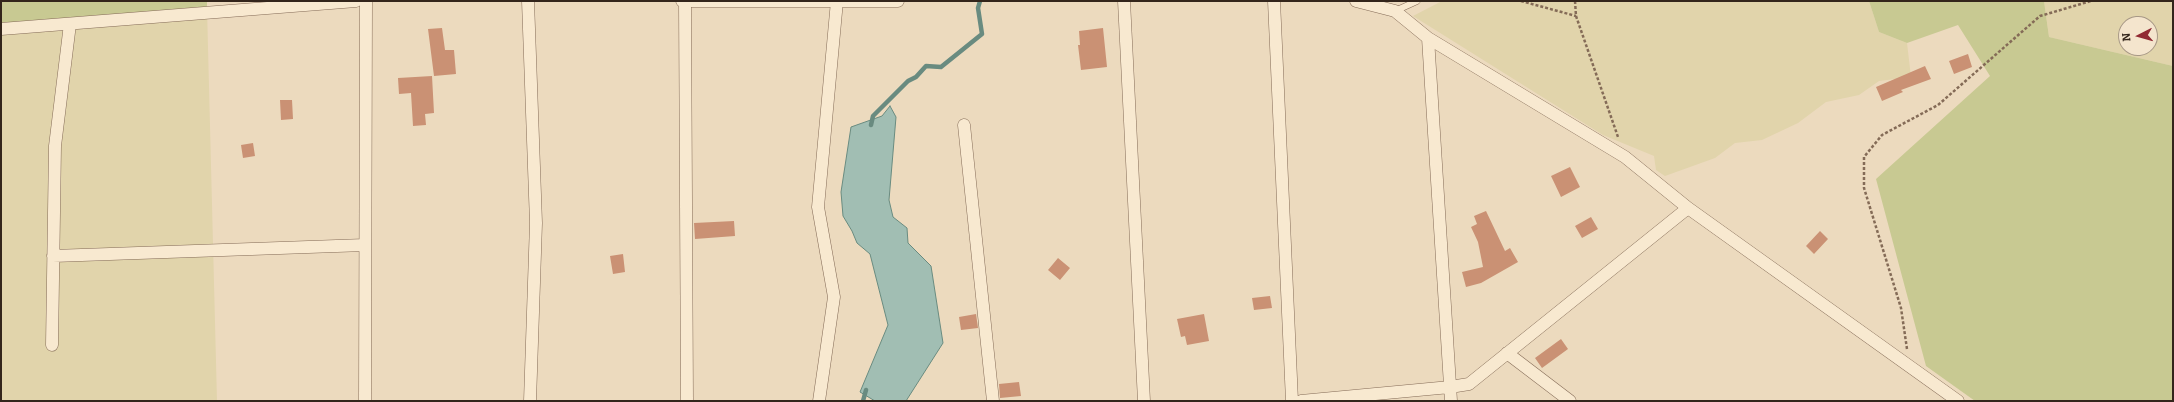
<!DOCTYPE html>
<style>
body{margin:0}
#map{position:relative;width:2174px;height:402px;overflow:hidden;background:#ecdabe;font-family:Bitter,serif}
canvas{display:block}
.frame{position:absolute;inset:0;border:2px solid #33251b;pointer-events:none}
.north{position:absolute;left:2118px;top:16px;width:40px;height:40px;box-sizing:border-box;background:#f4e5cd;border:1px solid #a79886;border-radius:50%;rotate:264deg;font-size:11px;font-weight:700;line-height:16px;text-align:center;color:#33251b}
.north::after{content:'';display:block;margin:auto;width:14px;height:18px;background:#912932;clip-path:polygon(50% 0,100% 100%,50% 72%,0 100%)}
</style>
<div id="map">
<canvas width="2174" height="402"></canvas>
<div class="frame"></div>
<div class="north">N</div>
</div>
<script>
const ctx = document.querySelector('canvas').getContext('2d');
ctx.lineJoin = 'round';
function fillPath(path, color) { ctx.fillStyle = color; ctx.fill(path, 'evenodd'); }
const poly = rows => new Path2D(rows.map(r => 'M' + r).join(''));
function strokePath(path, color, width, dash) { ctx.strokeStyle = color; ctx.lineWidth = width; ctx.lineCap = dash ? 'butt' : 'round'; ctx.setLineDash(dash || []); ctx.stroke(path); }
fillPath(poly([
 [1442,1,1869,1,1879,32,1907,43,1911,77,1879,81,1859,95,1826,102,1798,123,1762,140,1735,143,1715,158,1665,176,1656,170,1654,156,1603,135,1413,16],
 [2044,1,2173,1,2173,66,2049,37],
 [2126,24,2150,24,2150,48,2126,48],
 [207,8,217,401,1,401,1,24]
]), '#e1d4ab');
fillPath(poly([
 [1,1,207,1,207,8,1,24],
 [1869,1,2044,1,2049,37,2173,66,2173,401,1975,401,1926,366,1876,179,1990,76,1958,25,1907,43,1879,32]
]), '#c8c992');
const water = poly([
 [890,106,896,117,889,200,893,217,907,228,908,243,931,266,943,343,906,401,875,401,860,392,888,325,870,254,857,243,852,231,843,216,841,192,851,127,882,116,890,106]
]);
fillPath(water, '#a1beb3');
strokePath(water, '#698b80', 1);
strokePath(poly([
 [871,125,873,116,908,81,916,77,926,66,941,67,982,34,978,8,980,1],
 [863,401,866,390]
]), '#698b80', 4.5);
fillPath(poly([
 [442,28,445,50,454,50,456,74,434,76,428,29],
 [1103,28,1107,67,1081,70,1078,45,1080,45,1079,31],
 [1968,54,1972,67,1954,74,1949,61],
 [1925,66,1931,79,1901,90,1903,92,1882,101,1876,87],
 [432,76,434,113,425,114,426,125,413,126,411,93,399,94,398,78],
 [280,100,292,100,293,119,281,120],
 [253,143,255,156,243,158,241,145],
 [1570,167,1580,187,1561,197,1551,176],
 [1486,211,1505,251,1510,248,1518,262,1481,283,1466,287,1462,272,1483,267,1478,242,1471,227,1477,224,1474,216],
 [1591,217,1598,229,1582,238,1575,226],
 [734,221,735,236,695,239,694,223],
 [1820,231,1828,239,1814,254,1806,246],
 [623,254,625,272,613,274,610,256],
 [1058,258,1070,268,1060,280,1048,270],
 [1270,296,1272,308,1254,310,1252,298],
 [976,314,978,328,961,330,959,317],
 [1204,314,1209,341,1187,345,1185,336,1181,337,1177,319],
 [1561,339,1568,349,1542,368,1535,358],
 [1019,382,1021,396,1000,398,999,384]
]), '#ca9174');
const lane = poly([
 [1395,11,1417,1]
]);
const street = poly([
 [528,1,536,223,530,401],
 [682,1,898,1],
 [685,1,687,401],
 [1124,1,1144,401],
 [1274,1,1292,401],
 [1356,1,1395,11,1428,38,1625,157,1688,208,1958,401],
 [1,29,356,1],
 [1428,38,1451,401],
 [964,125,993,401],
 [53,256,365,245],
 [52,345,55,146,70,24],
 [1507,353,1570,401],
 [365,401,366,1],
 [819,401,834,297,818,207,837,1],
 [1301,401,1450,387,1469,384,1688,208]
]);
strokePath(lane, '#846b57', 7);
strokePath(street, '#846b57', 13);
strokePath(poly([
 [1521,1,1576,16],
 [1575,1,1576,16,1618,137],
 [1907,349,1901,308,1864,188,1864,157,1882,135,1938,105,2040,16,2091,1]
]), '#846b57', 2.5, [3, 2]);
strokePath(lane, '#f8e9d0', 6);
strokePath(street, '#f8e9d0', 12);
</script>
